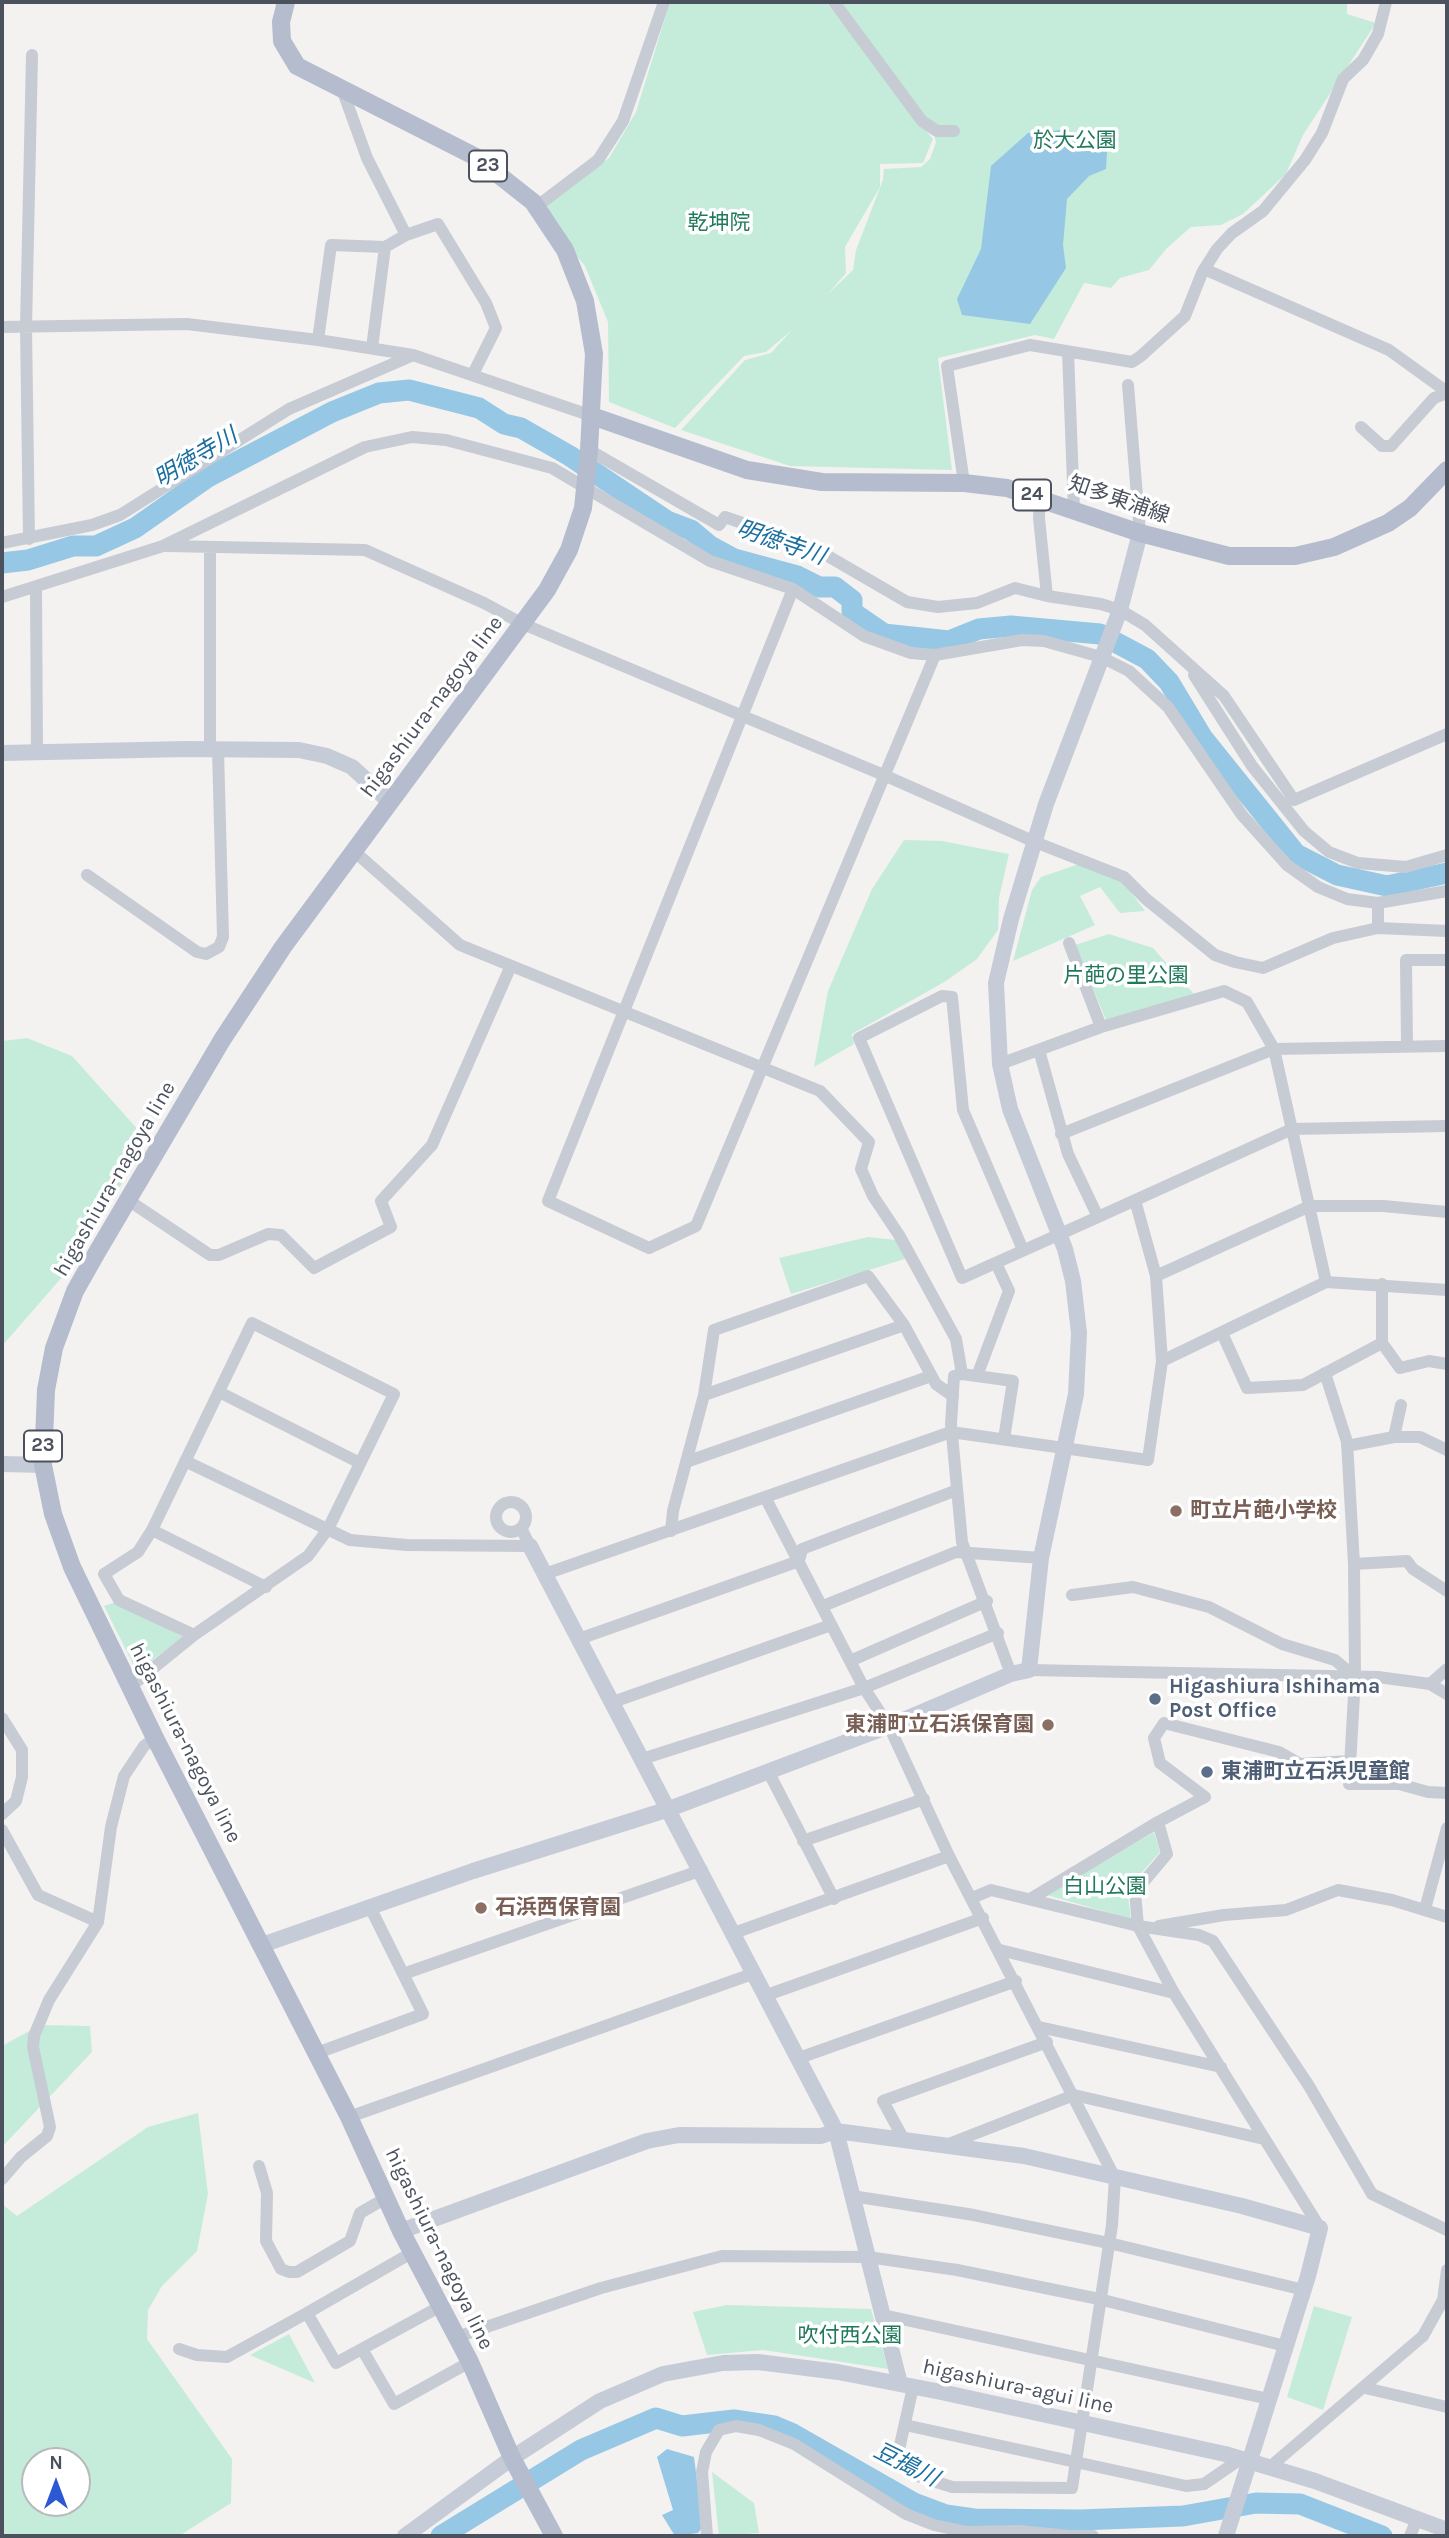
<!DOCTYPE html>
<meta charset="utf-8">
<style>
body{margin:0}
#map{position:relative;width:1449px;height:2538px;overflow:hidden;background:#f3f2f1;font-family:Karla,sans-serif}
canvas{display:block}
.frame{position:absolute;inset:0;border:4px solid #4b515d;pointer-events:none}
.north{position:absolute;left:21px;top:2447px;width:70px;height:70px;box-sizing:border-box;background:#fff;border:2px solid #b7b9be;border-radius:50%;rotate:0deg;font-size:19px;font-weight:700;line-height:28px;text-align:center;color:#4b515d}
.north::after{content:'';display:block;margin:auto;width:24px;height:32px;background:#2b59d4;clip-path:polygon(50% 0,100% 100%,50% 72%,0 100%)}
</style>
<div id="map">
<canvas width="1449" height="2538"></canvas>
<div class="frame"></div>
<div class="north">N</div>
</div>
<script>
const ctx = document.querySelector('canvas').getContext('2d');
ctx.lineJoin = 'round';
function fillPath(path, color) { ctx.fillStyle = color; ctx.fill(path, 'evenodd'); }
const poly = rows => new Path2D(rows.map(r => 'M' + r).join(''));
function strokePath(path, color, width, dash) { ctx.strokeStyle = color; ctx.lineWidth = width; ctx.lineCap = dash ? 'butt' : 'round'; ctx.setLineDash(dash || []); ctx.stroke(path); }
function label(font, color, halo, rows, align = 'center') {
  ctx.font = font + ' Karla,"Noto Sans JP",sans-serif'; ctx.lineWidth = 7; ctx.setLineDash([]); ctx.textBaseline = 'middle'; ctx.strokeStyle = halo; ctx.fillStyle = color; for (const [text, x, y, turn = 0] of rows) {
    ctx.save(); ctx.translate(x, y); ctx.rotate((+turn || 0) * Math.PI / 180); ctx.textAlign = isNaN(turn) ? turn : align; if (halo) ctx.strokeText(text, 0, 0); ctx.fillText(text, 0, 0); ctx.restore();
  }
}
fillPath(poly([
 [670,2,826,2,933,139,923,163,880,164,880,187,845,247,846,273,828,294,853,270,856,250,883,180,884,169,921,167,930,159,936,142,934,134,838,2,1347,2,1347,14,1376,23,1303,135,1286,174,1243,214,1221,225,1191,227,1167,248,1149,270,1120,278,1111,288,1084,283,1054,339,1035,335,938,358,952,470,790,466,681,430,745,360,771,353,792,330,766,352,744,356,675,428,609,402,608,322,585,266,536,207,609,158,636,112],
 [904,840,942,841,1009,854,999,898,998,930,977,959,946,981,852,1034,854,1044,814,1067,828,991,872,889],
 [1082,863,1124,883,1145,911,1120,913,1100,887,1080,896,1095,925,1013,961,1032,890,1041,877],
 [1109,934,1153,948,1194,994,1106,1020,1075,945],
 [27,1038,72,1056,141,1133,141,1151,77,1260,2,1346,2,1041],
 [868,1237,896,1240,908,1258,791,1294,779,1258],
 [115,1602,183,1637,137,1672,104,1606],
 [1154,1832,1160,1852,1127,1889,1131,1919,1047,1895],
 [40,2025,90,2026,92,2052,2,2147,2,2046],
 [198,2113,208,2194,197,2251,162,2286,148,2310,147,2339,232,2459,231,2503,179,2536,2,2536,2,2204,17,2216,148,2127],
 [35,2461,77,2461,77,2503,35,2503],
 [727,2305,871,2309,888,2369,763,2350,707,2355,693,2312],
 [1314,2306,1352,2317,1323,2410,1287,2397],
 [289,2334,315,2383,250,2355],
 [712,2472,754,2503,759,2533,719,2536]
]), '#c5ecda');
fillPath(poly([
 [1061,130,1077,146,1107,152,1106,169,1089,176,1067,199,1063,245,1066,268,1030,324,962,315,957,299,981,249,991,166,1028,133],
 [667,2449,694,2457,703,2526,698,2533,675,2536,662,2515,673,2510,657,2457]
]), '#96c7e4');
strokePath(poly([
 [2,563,28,560,73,546,96,546,135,528,208,477,332,412,379,393,409,390,479,408,504,424,521,428,570,456,667,521,691,530,710,546,734,559,797,576,819,587,835,587,852,600,852,612,884,634,949,641,979,629,1011,626,1100,634,1147,659,1169,682,1202,737,1296,854,1337,875,1387,886,1447,873],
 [441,2536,581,2450,656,2418,682,2426,734,2420,774,2426,793,2434,914,2503,946,2515,974,2519,1080,2520,1183,2516,1256,2503,1300,2504,1382,2536]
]), '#96c7e4', 21);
strokePath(poly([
 [834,2,922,121,937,131,954,131],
 [342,89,367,158,406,235,438,224,486,303,496,328,473,374],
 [536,207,598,160,623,121,664,2],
 [1204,269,1389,350,1447,392],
 [2,327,187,324,318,340,413,355,592,416],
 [318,340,331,245,385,247,406,235],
 [372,348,385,247],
 [1068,352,1074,509],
 [1128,385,1140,533],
 [1361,427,1382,446,1391,446,1434,398,1447,393],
 [589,450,719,525,725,517,814,548,907,602,938,607,977,603,1015,588,1047,596],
 [964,483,947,366,1030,345,1132,362,1141,356,1185,316,1202,273,1217,249,1232,233,1263,211,1305,160,1322,133,1343,79,1363,60,1378,34,1386,2],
 [1040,497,1039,518,1047,596,1101,604,1120,610,1145,625,1224,696,1294,800,1447,734],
 [29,539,26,327,32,55],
 [2,543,92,525,120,515,289,409,411,356],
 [167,546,365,550,484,603,523,624,886,776,1035,842,1124,877,1146,899,1215,955,1235,962,1263,968,1333,938,1378,928],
 [210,547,210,750],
 [36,588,37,752],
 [793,589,548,1201,649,1248,696,1226,935,655],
 [2,597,163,546,365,447,412,437,446,440,552,468,710,561,793,589,864,636,911,653,935,655,1022,640,1044,641,1101,657,1129,671,1168,707,1242,815,1287,865,1318,887,1347,899,1378,903,1447,891],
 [1194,675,1252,766,1304,831,1329,852,1358,863,1406,867,1447,855],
 [354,851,460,945,820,1091,869,1142,861,1169,873,1196,899,1235,956,1339,962,1374],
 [87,875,197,952,206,954,219,947,223,937,218,750],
 [1378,903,1378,928,1447,931],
 [1069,943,1101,1027],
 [1407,1046,1406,960,1447,960],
 [1039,1050,1068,1154,1098,1217],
 [1000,1064,1101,1027,1224,991,1247,1002,1274,1049,1326,1282],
 [1061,1134,1274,1049,1447,1046],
 [128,1200,210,1255,219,1255,268,1234,281,1235,314,1268,391,1227,381,1201,432,1145,510,968],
 [1023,1250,963,1110,952,997,942,996,859,1038,962,1278,1098,1217,1292,1129,1447,1126],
 [1156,1276,1310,1206,1383,1206,1447,1212],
 [1222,1333,1247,1388,1303,1385,1382,1343,1382,1284],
 [1382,1343,1400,1368,1429,1361,1447,1364],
 [1162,1361,1326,1282,1447,1290],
 [1325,1373,1347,1442,1354,1564,1355,1677,1349,1784,1399,1784,1428,1792,1447,1793],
 [977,1376,1009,1291,996,1263],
 [219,1392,360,1463],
 [704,1395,904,1325],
 [1394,1437,1401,1405],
 [1004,1439,1013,1381,962,1374,954,1376,951,1424,962,1542,1011,1674],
 [1347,1446,1394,1437,1420,1437,1447,1450],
 [185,1461,350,1540,407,1545,530,1546,521,1528],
 [686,1462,931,1376],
 [765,1497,864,1688,889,1726,949,1856,1115,2178,1112,2225,1072,2488,952,2487,918,2476,896,2463,913,2387],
 '496 1517a15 15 0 1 1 30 0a15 15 0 1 1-30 0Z',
 [152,1530,266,1587],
 [671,1531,673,1511,704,1395,714,1330,868,1276,904,1325,936,1384,953,1396],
 [1354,1564,1407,1561,1413,1569,1447,1591],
 [545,1574,951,1432,1148,1460,1162,1361,1156,1276,1135,1200],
 [1072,1595,1133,1587,1209,1607,1282,1644,1335,1660,1355,1677],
 [823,1606,956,1552,1041,1558],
 [579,1639,799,1561,802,1549,957,1490],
 [850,1661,987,1601],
 [1029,1670,1378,1677,1430,1684,1447,1694],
 [1430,1684,1447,1669],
 [131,1686,194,1635,308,1556,328,1529,394,1394,252,1323,152,1530,138,1552,104,1574,119,1600,194,1635],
 [613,1702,831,1625],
 [2,1718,22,1750,22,1777,16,1801,2,1814],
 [642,1759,864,1688,998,1633],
 [768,1771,834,1899],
 [2,1830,38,1895,98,1922],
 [803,1841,924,1799],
 [972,1898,991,1890,1138,1926,1174,1993,1320,2228],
 [1032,1898,1158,1822],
 [1425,1909,1447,1828],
 [1138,1926,1135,1892,1167,1854,1158,1822,1205,1797,1160,1763,1154,1738,1164,1723,1279,1752,1300,1764,1350,1761],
 [1138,1926,1199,1935,1213,1941,1309,2086,1372,2194,1447,2230],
 [1159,1926,1224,1915,1286,1910,1338,1890,1392,1900,1447,1917],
 [734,1933,949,1856],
 [1000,1950,1174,1993],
 [403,1974,702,1870],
 [767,1995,983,1918],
 [1039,2027,1221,2067],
 [317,2053,423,2014,370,1907],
 [799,2058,1016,1981],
 [349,2117,755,1973],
 [904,2140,883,2101,1047,2042],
 [946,2145,1074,2095,1264,2139],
 [259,2166,267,2193,266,2241,281,2269,289,2272,297,2272,350,2241,360,2213,386,2198],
 [2,2179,21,2157,47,2136,50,2127,33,2047,34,2036,49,2000,98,1922,111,1827,124,1776,144,1746,155,1738],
 [852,2196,974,2215,1109,2243,1304,2290],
 [413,2252,307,2313,336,2363,441,2306],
 [883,2315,1269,2399],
 [457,2337,601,2288,722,2256,868,2257,957,2270,1099,2299,1285,2346],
 [179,2349,197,2355,227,2357,307,2313],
 [362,2349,394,2404,470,2362],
 [1365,2388,1447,2407],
 [905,2425,1186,2486,1204,2484,1242,2458],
 [1271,2466,1423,2336,1443,2300,1447,2270],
 [707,2536,702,2472,706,2452,719,2430,736,2426,759,2430,794,2444,906,2514,934,2525,967,2532,1019,2531,1070,2536],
 [1070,2536,1093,2536],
 [1410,2536,1417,2519]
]), '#c6cbd4', 12);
strokePath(poly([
 [2,753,186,749,299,750,327,756,352,767,390,802],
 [2,1464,43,1465],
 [530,1546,836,2131,900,2384],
 [262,1945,473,1871,669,1809,889,1726,1011,1674,1029,1670,1041,1558,1076,1394,1079,1333,1073,1281,1065,1249,1010,1109,1000,1064,996,983,1011,919,1046,804,1120,610,1140,533],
 [401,2231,647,2141,679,2135,821,2136,836,2131,1024,2156,1242,2206,1320,2228,1308,2276,1226,2536],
 [405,2536,512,2458,600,2401,663,2374,723,2363,758,2362,838,2372,941,2392,1225,2454,1315,2481,1447,2530]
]), '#c6cbd8', 16);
strokePath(poly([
 [286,2,281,22,282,41,297,66,476,157,533,202,565,250,585,301,594,354,589,450,583,508,569,550,547,590,283,947,222,1040,96,1254,75,1291,54,1348,46,1390,43,1465,53,1514,72,1567,155,1738,349,2117,401,2231,470,2362,512,2458,554,2536],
 [592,416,747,470,822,482,964,483,1007,488,1140,533,1229,556,1295,556,1334,547,1388,523,1410,508,1447,470]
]), '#b4bccd', 18);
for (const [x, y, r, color] of [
 [1176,1511,7,"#8d6e63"],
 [1155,1699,7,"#5c6f8a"],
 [1048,1725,7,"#8d6e63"],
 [1207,1772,7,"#5c6f8a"],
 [481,1908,7,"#8d6e63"]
]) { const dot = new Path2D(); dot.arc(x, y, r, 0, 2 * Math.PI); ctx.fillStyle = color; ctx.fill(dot); strokePath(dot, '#fff', 2.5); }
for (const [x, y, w] of [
 [488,166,38],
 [1032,495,38],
 [43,1446,38]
]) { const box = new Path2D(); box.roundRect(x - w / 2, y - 15.5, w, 31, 5); ctx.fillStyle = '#fff'; ctx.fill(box); strokePath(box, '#4b515d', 2); }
label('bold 19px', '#4b515d', null, [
 ["23",488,166],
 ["24",1032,495],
 ["23",43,1446]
]);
label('21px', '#21795b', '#fff', [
 ["於大公園",1075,141],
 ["乾坤院",719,223],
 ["片葩の里公園",1126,976],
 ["白山公園",1105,1887],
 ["吹付西公園",850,2336]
]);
label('21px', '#4b515d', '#fff', [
 ["知多東浦線",1119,500,19],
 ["higashiura-nagoya line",432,707,-53],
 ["higashiura-nagoya line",115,1179,-60],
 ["higashiura-nagoya line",185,1743,63],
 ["higashiura-nagoya line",439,2249,64],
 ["higashiura-agui line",1018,2387,12]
]);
label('bold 21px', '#785e54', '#fff', [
 ["町立片葩小学校",1190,1511],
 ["東浦町立石浜保育園",1034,1725,"right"],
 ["石浜西保育園",495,1908]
], 'left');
label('bold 21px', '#4e5e75', '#fff', [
 ["Higashiura Ishihama",1169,1687],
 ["Post Office",1169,1711],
 ["東浦町立石浜児童館",1221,1772]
], 'left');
label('italic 23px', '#1a6ea0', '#fff', [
 ["明徳寺川",196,458,-31],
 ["明徳寺川",781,543,19],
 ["豆搗川",906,2465,27]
]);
</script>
